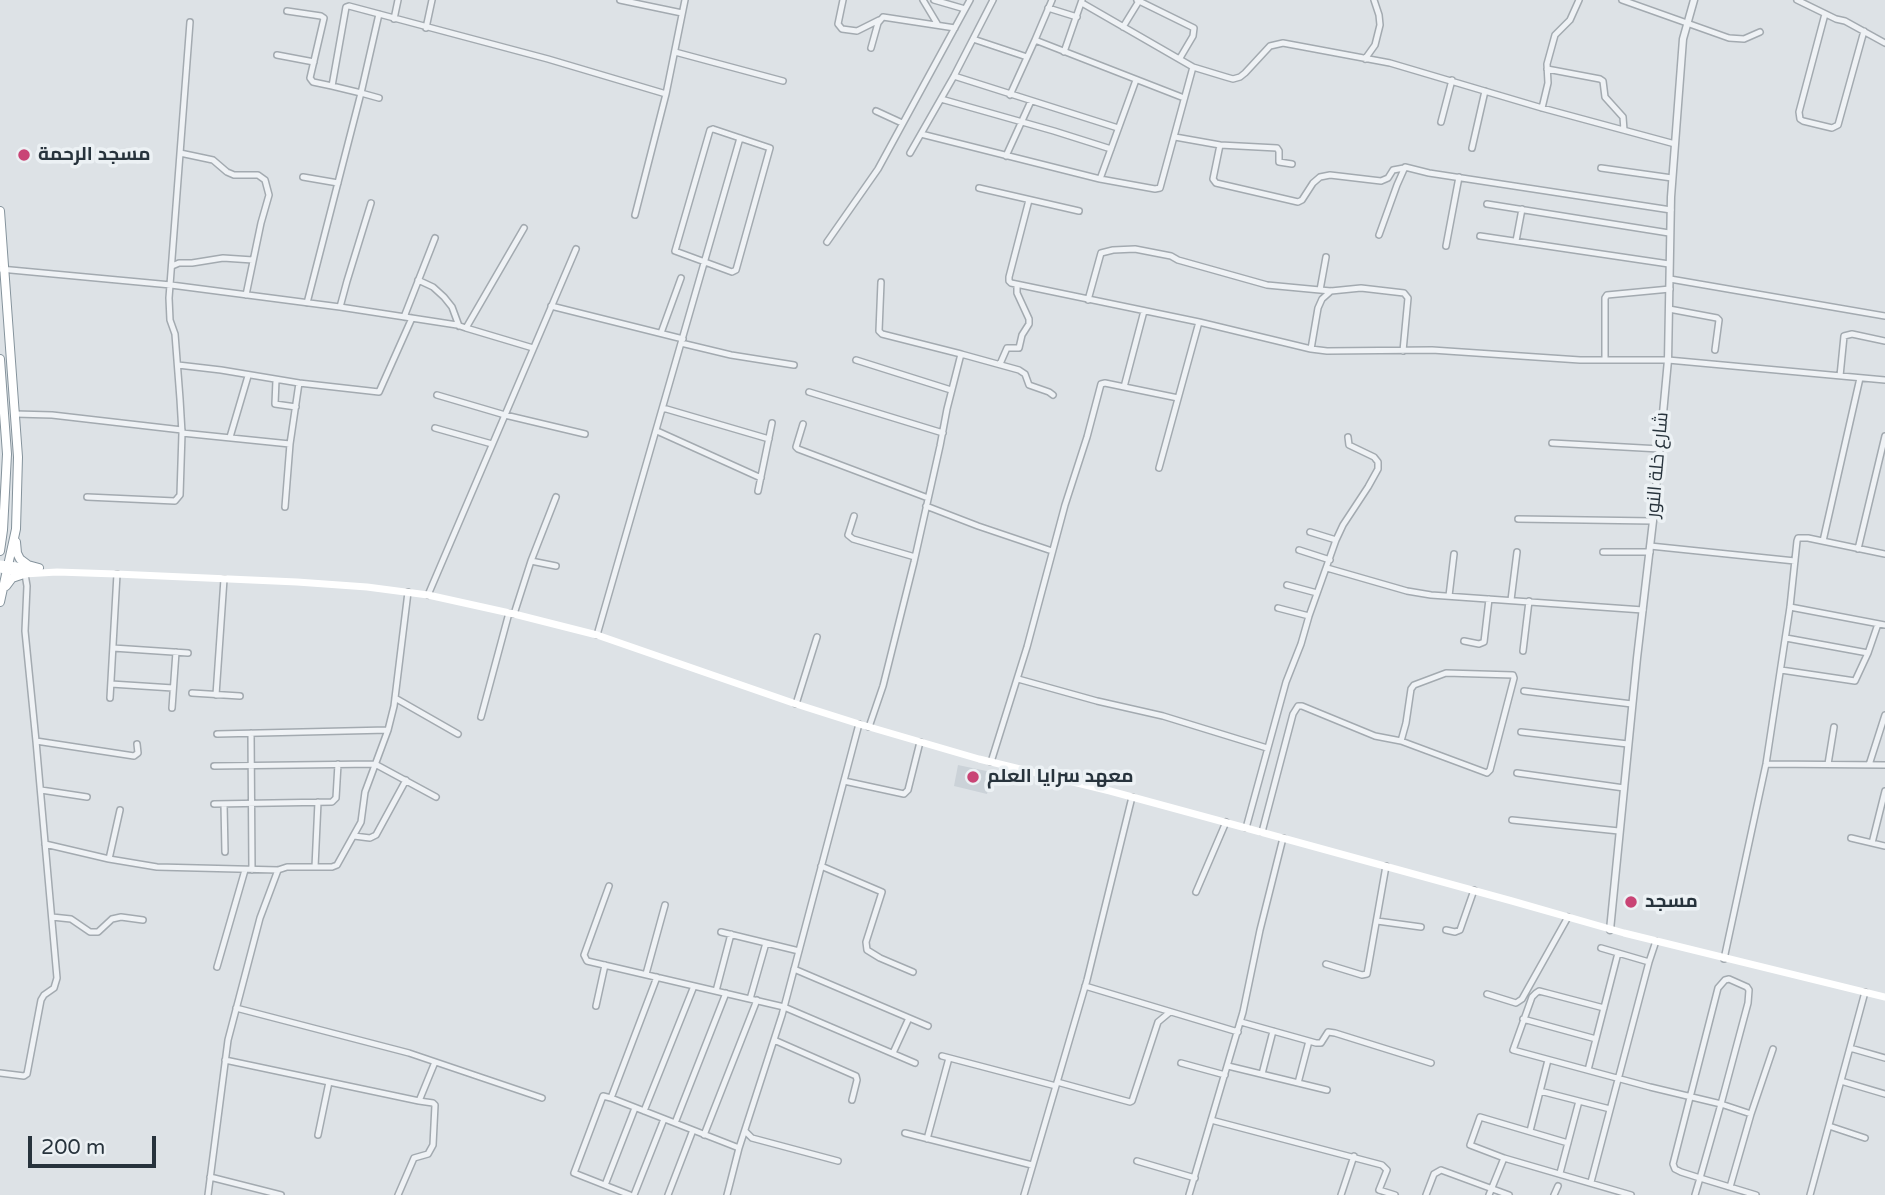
<!DOCTYPE html>
<meta charset="utf-8">
<style>
body{margin:0}
#map{position:relative;width:1885px;height:1195px;overflow:hidden;background:#dde2e6;font-family:"Varela Round",sans-serif}
canvas{display:block}
.scale{position:absolute;left:28px;top:1136px;width:128px;height:32px;box-sizing:border-box;border:4px solid #27333c;border-top:0;padding-left:9px;font-size:21px;line-height:24px;white-space:nowrap;color:#27333c;-webkit-text-stroke:5px #ecf1f4;paint-order:stroke}
</style>
<div id="map">
<canvas width="1885" height="1195"></canvas>
<div class="scale">200 m</div>
</div>
<script>
const ctx = document.querySelector('canvas').getContext('2d');
ctx.lineJoin = 'round';
function fillPath(path, color) { ctx.fillStyle = color; ctx.fill(path, 'evenodd'); }
const poly = rows => new Path2D(rows.map(r => 'M' + r).join(''));
function strokePath(path, color, width, dash) { ctx.strokeStyle = color; ctx.lineWidth = width; ctx.lineCap = dash ? 'butt' : 'round'; ctx.setLineDash(dash || []); ctx.stroke(path); }
function label(font, color, halo, rows, align = 'center') {
  ctx.font = font + ' "Varela Round",Cairo,sans-serif'; ctx.lineWidth = 7; ctx.setLineDash([]); ctx.textBaseline = 'middle'; ctx.strokeStyle = halo; ctx.fillStyle = color; for (const [text, x, y, turn = 0] of rows) {
    ctx.save(); ctx.translate(x, y); ctx.rotate((+turn || 0) * Math.PI / 180); ctx.textAlign = isNaN(turn) ? turn : align; if (halo) ctx.strokeText(text, 0, 0); ctx.fillText(text, 0, 0); ctx.restore();
  }
}
fillPath(poly([
 [958,765,991,772,987,794,954,786]
]), '#cbd2d8');
const minor = poly([
 [620,0,682,13],
 [843,0,838,24,842,29,857,31,879,20],
 [923,0,938,25],
 [934,0,965,9],
 [1137,0,1194,28,1193,36,1180,58],
 [1622,0,1729,38,1744,39,1760,32],
 [1797,0,1836,19,1845,21,1885,43],
 [1082,3,1193,67,1226,77,1233,79,1240,77,1245,73,1270,46,1283,43,1390,63,1542,108,1675,144],
 [1048,8,1077,17],
 [287,11,321,16,324,18,310,78,313,82,332,86,346,7,349,6,548,59,666,94],
 [1825,14,1799,112,1800,119,1803,121,1832,128,1838,125,1864,31],
 [394,19,398,0],
 [1123,27,1139,1],
 [426,28,432,0],
 [973,39,1027,57],
 [1035,40,1052,0],
 [871,48,878,23,883,17,955,28],
 [675,52,783,81],
 [1064,52,1082,0],
 [277,55,314,62],
 [1365,59,1375,45,1380,25,1379,15,1374,0],
 [1547,69,1600,79,1603,81,1605,97,1623,117,1624,130],
 [954,76,1118,128],
 [332,86,361,93,379,14],
 [1010,95,1035,40,1184,98],
 [941,99,1054,131,1111,149],
 [1542,108,1548,83,1547,64,1555,35,1570,20,1579,0],
 [876,111,902,123],
 [1441,122,1452,80],
 [713,129,770,148,736,270,732,272,675,251,710,130,713,129],
 [921,134,1100,179,1136,80],
 [1175,137,1220,145,1213,179,1216,183,1298,202,1302,200,1313,183,1320,177,1330,175,1381,181,1388,178,1393,170,1404,168],
 [1220,145,1277,148,1279,151,1279,162,1292,164],
 [1472,148,1485,91],
 [180,153,213,160,227,172,234,175,258,175,265,180,269,195,261,223,246,295],
 [910,153,954,76,993,0],
 [1006,156,1031,101],
 [1601,168,1672,178],
 [303,177,338,183],
 [1100,179,1155,189,1160,188,1193,67],
 [979,188,1079,211],
 [1029,200,1009,277,1009,281,1011,283,1199,322,1311,349,1327,351,1432,350,1580,360,1668,360,1885,380],
 [1487,204,1669,233],
 [635,215,666,94,685,0],
 [524,228,466,328,533,348],
 [1379,235,1397,185,1405,167,1429,173,1671,210],
 [1480,236,1669,264],
 [1516,241,1522,209],
 [827,242,878,169,970,0],
 [1446,246,1459,177],
 [172,266,179,263,192,263,223,258,253,260],
 [0,269,171,285,340,307,457,325,466,328],
 [1670,279,1885,316],
 [418,280,433,287,444,297,452,307,459,326],
 [1320,290,1331,291,1361,288,1404,293,1408,298,1403,351],
 [1088,300,1101,253,1113,250,1135,249,1171,256,1178,260,1267,285,1320,290,1326,257],
 [307,303,361,93,379,98],
 [551,306,683,339],
 [340,307,347,281,371,203],
 [1669,309,1717,318,1719,320,1715,350],
 [404,317,435,238],
 [661,333,681,278],
 [681,343,731,355,794,365],
 [1311,349,1318,308,1322,299,1331,291],
 [961,354,1019,370,1025,374,1029,385,1049,392,1053,395],
 [856,360,951,390],
 [1605,360,1605,298,1607,295,1670,289],
 [1000,364,1007,348,1019,348,1022,335,1029,324,1029,319,1017,293,1017,285],
 [178,365,221,370,299,383,290,444],
 [1840,376,1844,336,1852,334,1885,341],
 [276,380,275,404,296,407],
 [299,383,379,392,412,318],
 [1124,387,1144,311],
 [809,392,943,433],
 [437,395,505,415,585,434],
 [663,408,769,439],
 [15,414,52,415,182,430],
 [803,424,796,447,798,449,928,498],
 [435,428,492,444],
 [657,431,761,478],
 [182,433,290,444,285,507],
 [230,437,248,376],
 [1552,443,1660,449],
 [1159,468,1199,322],
 [758,491,772,423],
 [87,497,175,501,180,495,182,433,180,399,175,334,170,320,169,298,190,22],
 [926,506,978,526,1052,551],
 [854,516,848,535,853,539,915,557],
 [1518,519,1653,521],
 [1310,532,1336,540],
 [1823,541,1860,378],
 [1650,546,1795,561],
 [1858,549,1885,436],
 [1299,550,1330,560],
 [1603,552,1650,552],
 [531,561,556,566],
 [1327,568,1407,591,1431,595,1643,610],
 [1287,585,1317,593],
 [428,595,576,249],
 [1449,596,1454,554],
 [1511,600,1517,552],
 [1790,607,1885,625],
 [1278,608,1309,616],
 [514,614,531,561,556,497],
 [597,635,740,138],
 [1786,638,1868,653],
 [1464,641,1479,644,1484,642,1489,599],
 [113,648,188,653],
 [1523,651,1529,601],
 [1781,670,1855,681,1868,653,1878,624],
 [1018,679,1097,701,1163,716,1267,748],
 [111,684,173,688],
 [1524,691,1632,704],
 [192,693,240,696],
 [216,695,224,579],
 [110,698,117,574],
 [395,698,458,734],
 [796,704,817,637],
 [172,708,176,652],
 [481,717,509,613],
 [869,727,883,686,914,562,940,446,947,409,961,354,882,334,879,331,881,282],
 [1521,732,1628,744],
 [251,733,252,870],
 [217,734,388,730],
 [36,741,134,756,138,753,137,744],
 [991,762,1027,647,1065,505,1087,437,1101,384,1105,383,1178,398],
 [1766,764,1885,765],
 [1828,764,1834,727],
 [1869,765,1885,715],
 [214,766,375,764,436,797],
 [1517,773,1624,788],
 [844,781,904,794,908,790,920,742],
 [41,790,87,797],
 [214,804,332,802,336,798,338,764],
 [224,804,225,852],
 [1512,820,1619,831],
 [1246,828,1286,682,1301,644,1309,616,1336,540,1343,525,1368,487,1378,469,1378,462,1374,457,1349,445,1348,437],
 [1262,832,1293,714,1298,706,1302,706,1375,736,1401,741,1487,773,1490,770,1514,678,1513,675,1446,673,1414,685,1411,689,1406,723,1401,741],
 [354,836,370,838,376,835,406,780],
 [1851,838,1885,846],
 [1872,843,1885,791],
 [45,844,109,859,157,867,278,870,287,867,332,867,337,865,361,822,365,792,388,730,394,706,408,592],
 [109,859,120,810],
 [821,866,882,892,866,942,867,950,880,958,913,972],
 [315,867,318,802],
 [609,886,584,955,587,961,784,1007,915,1063],
 [1196,892,1226,822],
 [52,917,71,919,90,932,98,932,112,919,121,917,143,920],
 [1377,921,1421,927],
 [1446,930,1455,932,1460,930,1474,890],
 [721,932,799,951],
 [1601,948,1649,962],
 [1724,959,1766,764,1790,607,1797,541,1798,538,1808,538,1885,554],
 [1326,964,1362,975,1367,974,1386,866],
 [217,967,245,870],
 [794,969,928,1026],
 [646,974,665,905],
 [657,977,611,1098,739,1148],
 [1085,986,1238,1032],
 [716,991,731,934],
 [1487,994,1516,1003,1522,999,1568,917],
 [750,999,766,943],
 [596,1006,605,965],
 [236,1008,409,1053,542,1098],
 [1604,1008,1547,993,1539,991,1536,993,1532,997,1513,1050,1650,1087,1721,1104,1751,1114],
 [1523,1019,1596,1039],
 [1241,1022,1316,1043,1321,1043,1328,1032,1335,1033,1431,1063],
 [774,1040,856,1076,857,1080,852,1100],
 [1850,1048,1885,1058],
 [893,1053,909,1018],
 [942,1056,1056,1086],
 [225,1060,419,1101,435,1062],
 [1181,1063,1225,1075],
 [1228,1066,1327,1090],
 [1588,1070,1618,953],
 [0,1073,24,1076,27,1074,41,1000,44,995,54,988,57,978,36,741,25,631,27,586,25,574],
 [1262,1074,1273,1031],
 [1841,1081,1885,1094],
 [1057,1082,1130,1102,1132,1101,1158,1022,1170,1012],
 [1298,1083,1309,1041],
 [1540,1091,1610,1109],
 [611,1098,603,1096,574,1173,630,1195],
 [644,1111,694,986],
 [1211,1120,1382,1165,1387,1170,1379,1190,1395,1195],
 [675,1123,726,993],
 [1829,1126,1865,1138],
 [745,1131,752,1138,838,1161],
 [1530,1131,1548,1060],
 [905,1133,1032,1165],
 [318,1135,329,1082],
 [704,1135,757,1000],
 [927,1139,949,1058],
 [1568,1143,1480,1117,1470,1145,1504,1158,1631,1195],
 [1137,1161,1195,1178],
 [1560,1173,1579,1101],
 [210,1177,281,1195],
 [1591,1182,1649,962,1656,941],
 [605,1185,635,1108],
 [1730,1187,1751,1114,1773,1049],
 [208,1195,228,1040,260,918,278,870],
 [398,1195,414,1158,428,1154,433,1145,435,1105,433,1103,419,1101],
 [634,1195,664,1119],
 [668,1195,693,1130],
 [727,1195,739,1148,782,1015,859,724],
 [1024,1195,1087,980,1132,797],
 [1189,1195,1243,1012,1260,930,1283,838],
 [1341,1195,1354,1156],
 [1426,1195,1434,1174,1441,1170,1509,1195],
 [1489,1195,1504,1158],
 [1554,1195,1558,1186],
 [1695,1195,1700,1178,1721,1104,1748,1003,1749,990,1747,987,1729,979,1725,980,1718,988,1673,1164,1675,1169,1681,1172,1700,1178,1756,1195],
 [1810,1195,1865,992]
]);
const tertiary = poly([
 [1610,930,1637,658,1653,521,1668,360,1671,197,1683,39,1694,0]
]);
const trunk = poly([
 [0,211,18,457,16,529,0,602],
 [0,359,7,454,3,530,0,551],
 [16,542,17,553,20,559,28,565,39,568],
 [6,586,12,578,24,574]
]);
strokePath(minor, '#a3aab0', 8);
strokePath(tertiary, '#a3aab0', 9);
strokePath(trunk, '#85939c', 10);
strokePath(minor, '#eff2f5', 5);
strokePath(tertiary, '#eff2f5', 6);
strokePath(poly([
 [0,564,32,568],
 [0,569,24,574,57,572,116,574,297,582,367,587,428,595,514,614,597,635,796,704,859,724,979,759,1110,791,1246,828,1512,901,1624,933,1885,997]
]), '#fff', 7);
strokePath(trunk, '#fff', 8);
for (const [x, y, r, color] of [
 [24,155,7,"#c94475"],
 [973,777,7,"#c94475"],
 [1631,902,7,"#c94475"]
]) { const dot = new Path2D(); dot.arc(x, y, r, 0, 2 * Math.PI); ctx.fillStyle = color; ctx.fill(dot); strokePath(dot, '#ecf1f4', 2.5); }
label('bold 19px', '#27333c', '#ecf1f4', [
 ["مسجد الرحمة",38,155],
 ["معهد سرايا العلم",987,777],
 ["مسجد",1645,902]
], 'left');
label('19px', '#27333c', '#ecf1f4', [
 ["شارع خلة النور",1658,465,-85]
]);
</script>
